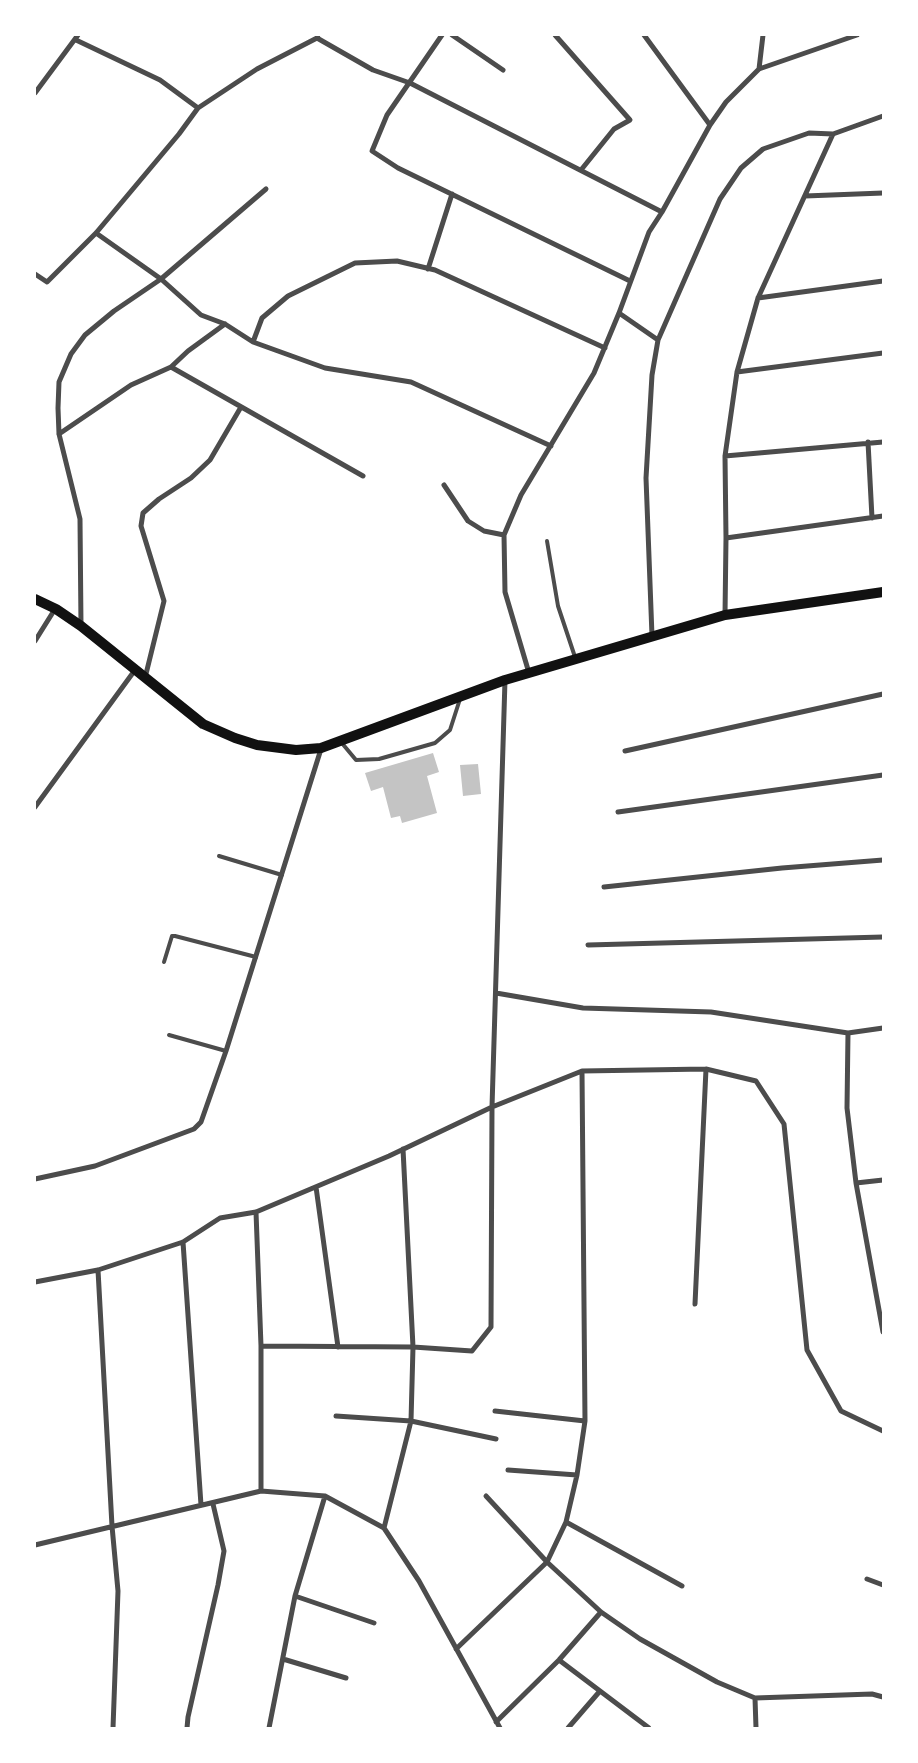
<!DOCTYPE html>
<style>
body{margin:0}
#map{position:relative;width:918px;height:1763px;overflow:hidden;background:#fff;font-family:Commissioner,sans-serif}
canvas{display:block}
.frame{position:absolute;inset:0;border:36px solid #fff;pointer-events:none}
</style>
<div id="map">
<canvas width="918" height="1763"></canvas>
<div class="frame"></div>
</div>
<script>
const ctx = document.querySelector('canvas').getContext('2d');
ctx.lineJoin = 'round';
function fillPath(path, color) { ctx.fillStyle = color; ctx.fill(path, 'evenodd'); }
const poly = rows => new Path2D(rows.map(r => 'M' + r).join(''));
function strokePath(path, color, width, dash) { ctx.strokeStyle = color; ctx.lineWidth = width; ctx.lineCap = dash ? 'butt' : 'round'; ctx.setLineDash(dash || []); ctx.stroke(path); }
fillPath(poly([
 [433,753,439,772,427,776,437,813,402,823,400,816,391,818,383,787,371,791,365,773],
 [478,764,481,794,463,796,460,765]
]), '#c4c4c4');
strokePath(poly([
 [547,541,558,606,575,657],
 [341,742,356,760,379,759,435,743,450,730,460,699],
 [219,856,282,875],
 [164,962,172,936,175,936,256,957],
 [169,1035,226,1051]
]), '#4c4c4c', 4);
strokePath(poly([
 [318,35,317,38,373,70,410,83,662,212],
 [442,35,387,115,372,151,398,168,630,281],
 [452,35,503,70],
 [555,35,630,120,614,129,581,170],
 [644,35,710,125],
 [76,40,160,80,198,108],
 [759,69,763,35],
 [35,93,78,35],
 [805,196,883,193],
 [96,233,161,279,201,315,225,324,253,342,325,368,411,382,551,446],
 [428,269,452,194],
 [35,274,47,282,96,233,179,134,198,108,257,69,317,38],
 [758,298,883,281],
 [619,313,658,340,652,375,646,478,652,636],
 [658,340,720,199,741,168,763,149,809,133,833,134],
 [253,342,262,318,288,296,355,263,397,261,435,270,605,348],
 [171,367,363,476],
 [737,372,883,353],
 [59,434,131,385,171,367,188,351,225,324],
 [868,442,872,518],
 [725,456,883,442],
 [444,485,468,521,484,531,504,535],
 [726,538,883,516],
 [725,615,726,538,725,456,737,372,758,298,833,134,883,116],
 [81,626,80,519,59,434,58,408,59,382,71,354,85,335,114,311,161,279,266,189],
 [35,641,55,609],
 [529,673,505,592,504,535,521,495,594,373,619,313,649,232,662,212,710,125,726,102,759,69,857,35],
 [145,678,164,601,141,526,143,513,159,499,191,478,210,460,241,407],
 [625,751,883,694],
 [35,807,135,670],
 [618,812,883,775],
 [604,887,782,868,883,860],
 [588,945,883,937],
 [496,993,583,1008,711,1012,848,1033,883,1028],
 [848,1033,847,1108,856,1183,883,1332],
 [35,1179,95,1166,194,1129,201,1122,226,1051,321,749],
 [856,1183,883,1180],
 [316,1187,338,1347],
 [256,1212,261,1346,261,1491],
 [183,1242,201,1505],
 [98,1270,112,1526,118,1591,113,1728],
 [35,1282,98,1270,183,1242,220,1218,256,1212,389,1156,492,1107,582,1071,706,1069,756,1081,784,1124,807,1350,841,1411,883,1431],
 [695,1304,706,1069],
 [261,1346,413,1347,472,1351,491,1327,492,1107,505,680],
 [495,1411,585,1421],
 [336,1416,411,1421,496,1439],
 [508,1470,577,1475],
 [486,1496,547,1562,601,1612,640,1639,717,1682,755,1698,872,1694,883,1697],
 [566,1522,682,1586],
 [384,1528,411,1421,413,1347,403,1149],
 [35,1545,261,1491,325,1496,384,1528,419,1581,500,1728],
 [867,1579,883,1585],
 [295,1596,374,1623],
 [456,1649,547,1562,566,1522,577,1475,585,1421,582,1071],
 [283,1659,346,1678],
 [559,1660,649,1728],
 [755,1698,756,1728],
 [496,1722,559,1660,601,1612],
 [187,1728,188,1717,218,1585,224,1551,213,1504],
 [269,1728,295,1596,325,1496],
 [568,1728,600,1691]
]), '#4c4c4c', 5);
strokePath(poly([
 [35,599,56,609,81,626,203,724,235,738,257,745,296,750,321,748,505,680,725,615,883,592]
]), '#111', 10);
</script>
